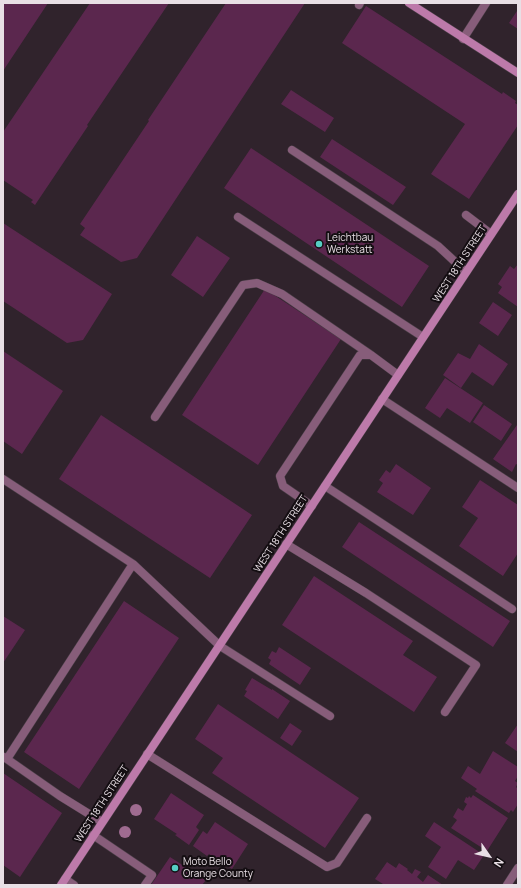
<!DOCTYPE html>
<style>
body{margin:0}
#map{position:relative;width:521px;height:888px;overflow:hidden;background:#30232c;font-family:Manrope,sans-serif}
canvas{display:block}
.frame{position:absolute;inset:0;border:4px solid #e8dfe5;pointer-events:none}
.north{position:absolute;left:469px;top:836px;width:40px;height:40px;-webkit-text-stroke:3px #140e12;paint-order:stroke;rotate:124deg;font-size:11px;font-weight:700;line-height:16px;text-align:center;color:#e8dfe5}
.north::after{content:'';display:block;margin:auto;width:14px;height:18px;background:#e8dfe5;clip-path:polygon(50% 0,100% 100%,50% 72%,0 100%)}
</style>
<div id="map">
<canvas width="521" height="888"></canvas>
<div class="frame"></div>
<div class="north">N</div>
</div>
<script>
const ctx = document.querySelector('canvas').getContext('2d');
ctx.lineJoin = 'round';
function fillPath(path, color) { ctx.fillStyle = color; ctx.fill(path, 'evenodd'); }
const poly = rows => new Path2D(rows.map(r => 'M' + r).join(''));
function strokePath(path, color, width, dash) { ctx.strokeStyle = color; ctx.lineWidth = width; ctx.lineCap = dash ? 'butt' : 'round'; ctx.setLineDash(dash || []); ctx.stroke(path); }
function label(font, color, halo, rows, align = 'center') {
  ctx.font = font + ' Manrope,sans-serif'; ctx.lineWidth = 4; ctx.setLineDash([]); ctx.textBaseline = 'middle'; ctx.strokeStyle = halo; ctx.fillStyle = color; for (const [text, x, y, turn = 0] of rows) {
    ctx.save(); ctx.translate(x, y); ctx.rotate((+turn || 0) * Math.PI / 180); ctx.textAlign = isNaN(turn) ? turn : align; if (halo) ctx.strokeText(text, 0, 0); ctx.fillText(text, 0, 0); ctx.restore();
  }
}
fillPath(poly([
 [3,3,48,3,3,71],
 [90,3,169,3,87,125,88,126,35,205,31,202,33,200,3,180,3,132],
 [226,3,305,3,137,258,121,262,80,235,85,228,80,224,149,121,148,120],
 [366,6,502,94,503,92,516,101,515,103,518,105,518,125,469,199,431,174,465,124,342,43],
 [517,11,518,12,518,29,509,23],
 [291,90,334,118,325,132,281,104],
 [332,139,406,187,393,205,320,157],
 [251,148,429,266,402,307,224,188],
 [3,223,112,294,83,340,67,343,3,301],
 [197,236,230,258,203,297,171,275],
 [518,264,518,307,498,293,502,287,498,284,510,266,514,269],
 [265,289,341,339,258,465,182,415],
 [493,302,512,315,498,336,479,323],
 [479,344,508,364,493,386,472,372,461,388,443,375,458,353,470,359],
 [3,351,63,391,22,454,3,441],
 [445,378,483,403,470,423,447,408,440,418,425,408],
 [484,405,512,424,501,441,473,422],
 [101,415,252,515,210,578,59,479],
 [517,425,518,465,516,464,512,472,493,459],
 [396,464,431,488,413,515,377,492,383,483,379,480,386,470,390,473],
 [480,480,518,505,518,553,503,576,459,546,478,518,462,507],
 [359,522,510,621,493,647,342,547],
 [314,576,413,641,403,655,437,677,414,712,282,625],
 [124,601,179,638,79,789,24,752],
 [3,616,25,630,3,663],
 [279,647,311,668,300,685,269,664,271,660,268,658,272,651,276,653],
 [252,678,272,690,272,689,290,701,278,719,244,696,247,691,245,690],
 [218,704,359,798,325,848,212,773,223,758,195,739],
 [290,723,302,731,292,746,280,738],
 [518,724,518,752,505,743],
 [493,751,518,767,518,776,515,781,518,783,516,787,518,789,518,804,513,812,511,810,509,813,475,791,477,789,461,778,468,766,480,774],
 [3,773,62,813,20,877,3,865],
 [171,793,204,815,196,827,199,830,189,845,175,835,177,834,154,819],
 [473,795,508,818,487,851,451,828,457,820,453,817,458,808,463,811,467,804,464,802,466,797,468,798,469,796,471,798],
 [215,822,248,844,232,869,209,854,207,856,193,846,203,831,207,834],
 [434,822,484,855,474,870,458,860,446,879,428,867,441,847,425,836],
 [170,857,206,880,202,885,151,885],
 [387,862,396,868,399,863,408,869,407,870,412,874,415,869,421,872,417,877,423,882,428,875,443,885,382,885,383,884,375,879]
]), '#5b274e');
const lane = poly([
 [359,5,360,3],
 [463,39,486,3],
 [292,150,438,246,466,272],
 [466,215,491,234],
 [238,217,423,337],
 [382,399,518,488],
 [155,417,243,285,257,283,282,294,371,355],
 [3,479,133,564,220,646,330,716],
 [325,486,512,609],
 [312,506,283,486,280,476,360,355,371,355,398,375],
 [286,544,366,593,476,665,445,712],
 [147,754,327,867,337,863,367,818],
 [4,757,60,796,102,822],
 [7,759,133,564],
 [93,835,152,875,145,885],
 [65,879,74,885]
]);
const street = poly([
 [507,885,518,868]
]);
const secondary = poly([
 [409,3,518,73],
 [61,885,518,194]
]);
strokePath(lane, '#4d414a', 9);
strokePath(street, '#4d414a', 9);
strokePath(secondary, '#4d414a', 9);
strokePath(lane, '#875d7a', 8);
strokePath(street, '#875d7a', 8);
strokePath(secondary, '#bd7aaa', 8);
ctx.fillStyle = '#9f6b90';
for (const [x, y] of [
 [136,810],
 [125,832]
]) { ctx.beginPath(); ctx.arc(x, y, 6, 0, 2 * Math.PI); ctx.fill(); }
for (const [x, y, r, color] of [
 [319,244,4,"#56cec4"],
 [175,868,4,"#56cec4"]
]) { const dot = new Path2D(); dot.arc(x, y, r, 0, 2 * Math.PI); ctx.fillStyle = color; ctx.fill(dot); strokePath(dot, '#140e12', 1.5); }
label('10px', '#e8dfe5', '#140e12', [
 ["Leichtbau",327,238],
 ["Werkstatt",327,250],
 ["Moto Bello",183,862],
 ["Orange County",183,874]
], 'left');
label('10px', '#e8dfe5', '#140e12', [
 ["WEST 18TH STREET",460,264,-57],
 ["WEST 18TH STREET",281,534,-57],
 ["WEST 18TH STREET",102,804,-57]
]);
</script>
